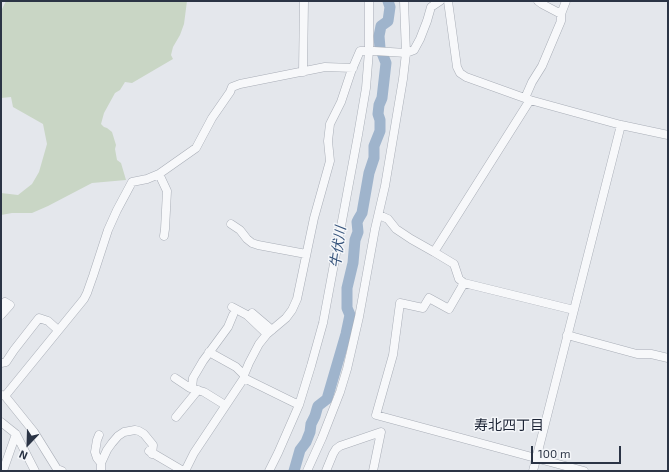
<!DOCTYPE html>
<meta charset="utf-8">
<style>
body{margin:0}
#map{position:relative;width:669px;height:472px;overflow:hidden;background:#e4e7ec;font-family:"Exo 2",sans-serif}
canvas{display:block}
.frame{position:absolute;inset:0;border:2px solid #2b3445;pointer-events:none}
.north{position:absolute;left:8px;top:424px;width:40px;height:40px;-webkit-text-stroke:3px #f4f6f9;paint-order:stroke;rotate:203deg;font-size:11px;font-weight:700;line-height:16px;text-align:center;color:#2b3445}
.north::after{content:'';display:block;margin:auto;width:14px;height:18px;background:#2b3445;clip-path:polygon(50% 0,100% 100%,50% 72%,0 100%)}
.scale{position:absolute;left:531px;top:446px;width:90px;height:18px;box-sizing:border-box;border:2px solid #2b3445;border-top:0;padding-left:5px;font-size:12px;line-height:14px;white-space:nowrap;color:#2b3445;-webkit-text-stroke:3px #f4f6f9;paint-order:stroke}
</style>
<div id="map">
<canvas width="669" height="472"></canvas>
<div class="frame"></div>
<div class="north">N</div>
<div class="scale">100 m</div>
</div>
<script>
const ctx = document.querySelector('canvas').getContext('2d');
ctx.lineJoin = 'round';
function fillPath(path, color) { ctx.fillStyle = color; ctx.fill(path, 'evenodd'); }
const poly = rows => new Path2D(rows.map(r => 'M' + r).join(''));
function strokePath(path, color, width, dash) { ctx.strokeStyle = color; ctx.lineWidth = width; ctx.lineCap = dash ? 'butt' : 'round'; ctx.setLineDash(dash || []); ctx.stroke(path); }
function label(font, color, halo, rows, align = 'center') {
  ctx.font = font + ' "Exo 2","Noto Sans JP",sans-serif'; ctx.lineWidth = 3; ctx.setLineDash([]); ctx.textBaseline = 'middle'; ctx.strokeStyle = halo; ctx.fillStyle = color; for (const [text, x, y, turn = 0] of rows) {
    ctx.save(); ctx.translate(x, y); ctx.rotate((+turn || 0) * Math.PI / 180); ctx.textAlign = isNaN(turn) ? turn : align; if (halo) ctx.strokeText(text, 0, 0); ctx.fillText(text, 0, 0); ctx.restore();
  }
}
fillPath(poly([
 [6,1,187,1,184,24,180,35,173,47,171,55,173,59,132,83,125,82,120,90,115,93,104,113,101,124,104,127,107,128,112,132,116,145,115,149,117,160,121,163,126,180,92,183,48,206,32,213,12,213,1,215,1,193,18,195,32,184,39,172,47,144,43,124,13,107,11,97,1,98,1,11]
]), '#c9d6c5');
strokePath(poly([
 [294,471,300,450,306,442,310,432,311,424,315,416,317,409,318,406,327,399,346,334,350,315,347,308,347,288,353,263,355,240,358,232,357,222,359,218,362,213,369,173,374,158,374,146,380,131,380,120,378,114,379,105,382,98,386,63,380,48,379,36,381,26,388,21,390,7,388,1]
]), '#9fb4cc', 11);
const minor = poly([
 [448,1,457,67,460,73,466,77,530,100,621,125,668,135],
 [538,1,542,4,561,14],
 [303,72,304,1],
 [525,98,532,82,542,66,561,21,561,14,566,1],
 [159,174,167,191,165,229,164,236],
 [379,215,388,219,396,229,411,239,434,252,454,264,459,279,464,283,574,310],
 [231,224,240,230,247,239,252,243,258,245,306,254],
 [434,252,530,100],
 [464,283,449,309,429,298,423,308,400,303,393,355,376,415,584,471],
 [1,307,5,302,10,305,1,315],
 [232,307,247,315,267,334],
 [252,313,272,330],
 [567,335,637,354,651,354,668,358],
 [209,352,236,367,244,375],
 [1,363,6,362,14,350,39,318,48,321,58,330],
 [175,378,190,388,204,392,225,405],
 [244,378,299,405],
 [192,388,193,378,203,361,228,327,233,315],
 [2,395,5,396,34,432,57,469,62,471],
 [5,396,84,299,87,293,93,276,108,230,117,210,132,182,147,179,159,174,196,148,212,118,230,92,232,87,240,84,325,67,353,68],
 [176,417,198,390],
 [1,422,16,434,35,471],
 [99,435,97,440,95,452,97,458,101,463],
 [149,451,183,471],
 [3,471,16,434],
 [101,471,101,463,107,450,112,443,118,436,124,432,135,430,139,431,144,434,153,445,152,454],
 [185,471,194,453,244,378,244,375,249,363,259,344,267,334,286,318,292,310,297,299,314,218,330,161,328,141,330,124,341,102,351,72,360,51,374,51,406,53,414,50,420,39,427,21,431,7,440,1],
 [269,471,278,453,299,405,311,366,323,323,358,135,366,88,369,51,369,1],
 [307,471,322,438,340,392,347,369,359,317,375,229,385,186,403,79,406,53,404,1],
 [326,471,333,454,336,449,340,446,381,432,373,471],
 [533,471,621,125]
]);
strokePath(minor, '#a9aeb7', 9);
strokePath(minor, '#f7f8fa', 8);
label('italic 14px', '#34527a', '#f4f6f9', [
 ["牛伏川",338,247,-82]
]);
label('14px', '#1d2536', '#f4f6f9', [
 ["寿北四丁目",509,425]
]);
</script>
